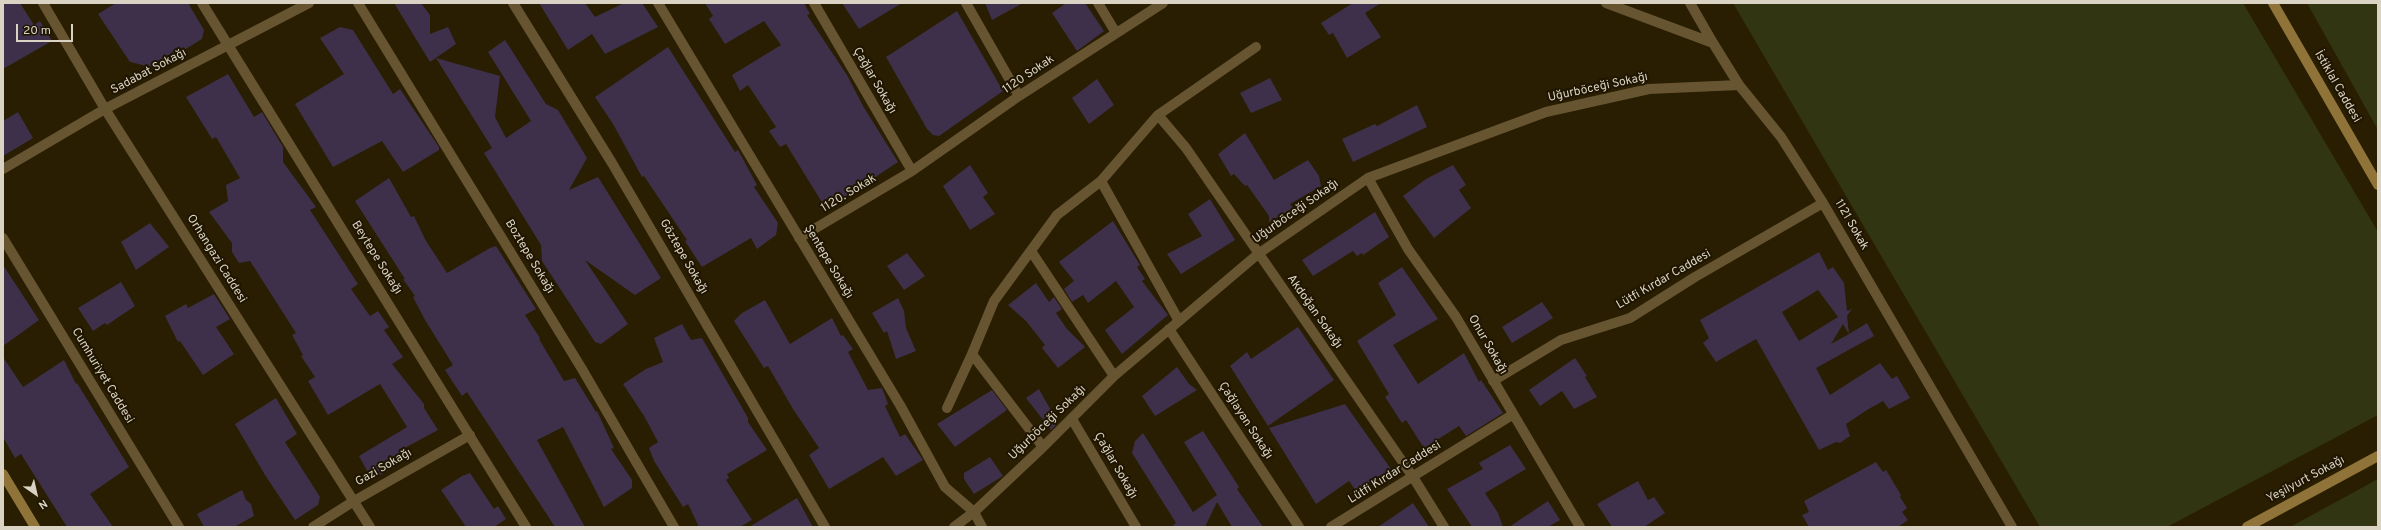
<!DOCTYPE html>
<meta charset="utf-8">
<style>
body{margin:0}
#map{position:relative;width:2381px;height:530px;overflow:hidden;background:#291e01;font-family:Overpass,sans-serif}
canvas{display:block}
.frame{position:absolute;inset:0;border:4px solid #dad3c3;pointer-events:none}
.north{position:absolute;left:16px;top:474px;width:40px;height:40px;-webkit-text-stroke:3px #1f1500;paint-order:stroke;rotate:146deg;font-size:11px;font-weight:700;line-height:16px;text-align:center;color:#dad3c3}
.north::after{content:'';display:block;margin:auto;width:14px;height:18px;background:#dad3c3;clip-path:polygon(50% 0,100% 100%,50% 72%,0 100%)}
.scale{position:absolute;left:16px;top:24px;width:57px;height:18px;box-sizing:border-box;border:2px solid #dad3c3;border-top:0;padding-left:5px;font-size:12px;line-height:14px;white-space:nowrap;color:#dad3c3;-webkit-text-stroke:3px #1f1500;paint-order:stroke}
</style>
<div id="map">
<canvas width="2381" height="530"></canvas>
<div class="frame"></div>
<div class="north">N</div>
<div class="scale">20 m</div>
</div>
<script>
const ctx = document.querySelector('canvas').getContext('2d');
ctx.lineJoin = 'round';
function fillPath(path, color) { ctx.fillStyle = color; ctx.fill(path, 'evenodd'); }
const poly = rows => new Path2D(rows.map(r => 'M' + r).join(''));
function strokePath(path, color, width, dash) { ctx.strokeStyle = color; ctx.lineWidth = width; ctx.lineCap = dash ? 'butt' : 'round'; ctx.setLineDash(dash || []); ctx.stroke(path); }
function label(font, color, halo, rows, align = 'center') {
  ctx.font = font + ' Overpass,sans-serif'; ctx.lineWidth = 4; ctx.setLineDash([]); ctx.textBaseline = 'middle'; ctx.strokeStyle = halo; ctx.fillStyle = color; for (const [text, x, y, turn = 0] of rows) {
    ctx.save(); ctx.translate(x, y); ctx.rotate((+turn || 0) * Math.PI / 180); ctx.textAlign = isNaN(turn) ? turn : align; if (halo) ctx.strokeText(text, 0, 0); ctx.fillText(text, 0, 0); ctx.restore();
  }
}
fillPath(poly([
 [1733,3,2243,3,2378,232,2378,415,2167,527,2040,527],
 [2307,3,2378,3,2378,130],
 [2378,479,2378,527,2290,527]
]), '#323511');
fillPath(poly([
 [3,3,20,3,34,25,40,21,52,41,3,69],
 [116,3,188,3,204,30,202,39,179,53,177,49,151,67,130,62,98,14],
 [394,3,421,3,430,15,430,34,448,27,456,44,430,62],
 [539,3,585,3,595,17,624,3,642,3,658,27,605,54,592,34,568,50],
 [705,3,804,3,810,14,807,15,847,75,863,106,898,162,832,206,823,204,786,144,780,147,769,131,776,127,748,85,740,91,732,75,781,45,764,21,725,44,709,19,713,16],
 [842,3,902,3,859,29],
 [985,3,1023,3,992,20],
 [1066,3,1085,3,1104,31,1077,51,1052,13],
 [1353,3,1381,3,1365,13,1381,37,1347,58,1333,33,1329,35,1321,23],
 [957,11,1003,91,939,136,933,135,927,129,886,57],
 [340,27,353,30,393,94,400,89,439,147,439,150,403,172,382,141,333,167,295,104,344,74,320,38],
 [505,40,546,104,558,110,587,158,569,190,598,177,661,278,635,295,585,260,628,324,601,344,595,342,542,261,541,245,484,153,492,148,436,58,500,76,495,117,506,138,531,121,488,52],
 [668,47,735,152,738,150,757,185,754,187,778,223,776,235,757,249,751,238,702,267,685,241,687,240,644,176,642,177,613,124,595,97],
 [228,74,254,117,262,112,283,147,283,162,316,207,310,210,358,284,351,289,370,316,378,311,389,327,384,330,403,357,392,364,424,404,424,408,438,430,399,451,405,460,372,480,359,456,407,427,380,384,328,415,308,381,315,377,301,356,303,355,292,335,296,333,250,261,239,263,232,252,232,243,209,212,228,201,226,185,240,178,216,137,212,139,186,97],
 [1270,78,1282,100,1251,113,1240,93],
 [1097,79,1114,105,1089,124,1072,98],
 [1417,105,1427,127,1353,162,1342,139,1375,124,1377,126],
 [18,112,33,138,3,156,3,121],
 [1245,133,1274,180,1308,160,1319,176,1321,186,1290,204,1293,208,1269,222,1269,216,1247,185,1245,186,1234,174,1231,176,1218,154],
 [970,165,988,193,983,197,995,214,970,230,943,186],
 [1453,165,1466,185,1459,190,1471,208,1434,238,1403,196,1426,179],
 [389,178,411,217,414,216,426,241,447,273,490,248,496,246,536,309,525,315,540,338,539,339,564,381,575,378,596,412,597,411,614,448,611,449,632,480,632,488,604,507,563,427,537,440,585,527,555,527,467,392,462,396,445,370,453,365,425,320,413,297,415,296,403,279,405,279,355,201],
 [1210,199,1235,240,1181,274,1167,254,1202,236,1188,214],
 [1375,212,1389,237,1363,255,1362,253,1357,256,1353,251,1313,276,1302,260],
 [1113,221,1140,265,1137,267,1145,279,1142,281,1168,315,1122,354,1105,330,1134,307,1116,281,1088,303,1083,295,1072,302,1064,289,1074,281,1059,262],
 [150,223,169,247,136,270,121,242],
 [1819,252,1828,270,1833,267,1844,283,1847,311,1852,309,1847,316,1849,334,1867,323,1874,336,1816,368,1830,395,1880,363,1892,379,1897,376,1910,398,1889,409,1883,401,1867,410,1846,424,1850,436,1840,443,1836,442,1819,450,1756,339,1716,362,1703,343,1709,338,1700,320],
 [1818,290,1838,317,1799,341,1782,312],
 [1843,324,1849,334,1831,344],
 [907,253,925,276,904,290,887,266],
 [3,265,39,320,3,346],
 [1402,267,1438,319,1393,345,1418,384,1464,353,1479,382,1481,380,1503,413,1466,436,1459,426,1424,448,1406,420,1402,423,1385,397,1389,394,1357,341,1396,315,1378,283],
 [121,282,135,306,107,325,105,323,93,331,78,308],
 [1036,283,1049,302,1054,297,1062,309,1056,313,1067,329,1085,347,1058,368,1042,348,1045,345,1026,321,1008,305],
 [214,294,230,319,216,327,234,354,203,375,180,341,178,342,165,316,186,304,188,308],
 [898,298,904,311,906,328,916,351,896,359,887,331,884,333,872,313],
 [765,300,790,344,832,318,841,336,843,335,853,349,848,352,868,390,882,388,888,404,885,406,900,437,905,434,923,460,896,476,883,457,829,489,809,455,819,448,793,409,768,366,764,368,734,321,742,313],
 [1542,302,1553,318,1512,343,1502,327],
 [682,324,691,340,702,338,748,418,748,422,767,450,727,474,729,478,726,480,752,520,740,527,699,527,688,504,683,507,654,461,649,448,658,442,644,416,623,384,646,369,663,362,654,338],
 [1298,327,1334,380,1268,426,1230,366,1247,352,1251,359],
 [3,357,23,387,64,360,76,384,77,383,129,467,90,494,113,527,67,527,21,454,15,458,3,437],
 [1575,358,1587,376,1585,377,1597,397,1574,409,1562,391,1540,406,1529,390],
 [1177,367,1189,384,1197,390,1155,416,1142,396],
 [1039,389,1058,423,1051,430,1026,398],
 [992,390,1007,410,955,447,937,424],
 [276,398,297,434,285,442,320,497,318,505,295,520,265,475,235,424],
 [1345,404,1391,469,1356,491,1349,481,1316,504,1269,428],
 [1203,431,1239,487,1237,489,1263,527,1232,527,1217,502,1205,527,1171,527,1176,523,1132,453,1135,441,1143,433,1193,512,1217,495,1184,442],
 [1510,445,1526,469,1485,493,1498,513,1503,527,1472,527,1447,489,1483,469,1479,463],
 [990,457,1003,476,974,494,964,479,964,473],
 [1876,462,1883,472,1886,470,1901,495,1900,497,1907,508,1902,512,1908,520,1898,527,1809,527,1802,515,1809,512,1804,501],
 [470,473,494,509,498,506,506,519,494,527,466,527,441,490,462,476],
 [1638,481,1648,500,1654,497,1665,513,1644,527,1612,527,1597,504],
 [242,490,246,500,251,504,254,516,234,527,204,527,197,514],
 [797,498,813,527,749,527],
 [1548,501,1560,520,1548,527,1509,527],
 [1413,503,1429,527,1378,527]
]), '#3e304a');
strokePath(poly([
 [43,3,105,109,370,527],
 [202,3,526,527],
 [358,3,582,369,674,527],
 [513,3,612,163,825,527],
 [658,3,900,405,945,487,974,512,982,527],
 [814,3,912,171],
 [966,3,1019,96],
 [1098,3,1116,33],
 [1606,3,1713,43,1739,85,1781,137,1823,203,2012,527],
 [1690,3,1713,43],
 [1158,115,1186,148,1413,477,1444,527],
 [3,169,105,109,309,3],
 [1368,178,1408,249,1456,317,1580,527],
 [1101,181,1179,321],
 [3,238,179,527],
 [799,238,912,171,1019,96,1163,3],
 [1031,251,1114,376],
 [1169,329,1299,527],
 [1493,381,1561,340,1630,318,1695,277,1823,203],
 [947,408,972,354],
 [1072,419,1136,527],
 [1043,447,972,354,994,301,1057,215,1101,181,1158,115,1256,47],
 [313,527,354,501,470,435],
 [954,527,974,512,1043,447,1114,376,1179,321,1258,254,1368,178,1546,112,1649,89,1739,85],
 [1331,527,1512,415]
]), '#675532', 10);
strokePath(poly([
 [2273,3,2378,185],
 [3,474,35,527],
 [2247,527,2378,456]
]), '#907338', 10);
label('12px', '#dad3c3', '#1f1500', [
 ["Sadabat Sokağı",149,72,-28],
 ["1120 Sokak",1029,75,-34],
 ["Çağlar Sokağı",874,81,60],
 ["İstiklal Caddesi",2337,87,60],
 ["Uğurböceği Sokağı",1598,88,-12],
 ["1120. Sokak",849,194,-31],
 ["Uğurböceği Sokağı",1296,212,-35],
 ["1121 Sokak",1851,225,60],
 ["Boztepe Sokağı",529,257,59],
 ["Göztepe Sokağı",683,257,60],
 ["Beytepe Sokağı",376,258,58],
 ["Orhangazi Caddesi",216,259,58],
 ["Şentepe Sokağı",828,262,59],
 ["Lütfi Kırdar Caddesi",1664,280,-30],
 ["Akdoğan Sokağı",1314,312,55],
 ["Onur Sokağı",1487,345,60],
 ["Cumhuriyet Caddesi",102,376,59],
 ["Çağlayan Sokağı",1245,421,57],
 ["Uğurböceği Sokağı",1048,423,-44],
 ["Çağlar Sokağı",1115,466,60],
 ["Gazi Sokağı",384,468,-30],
 ["Lütfi Kırdar Caddesi",1395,473,-32],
 ["Yeşilyurt Sokağı",2306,480,-28]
]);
</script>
